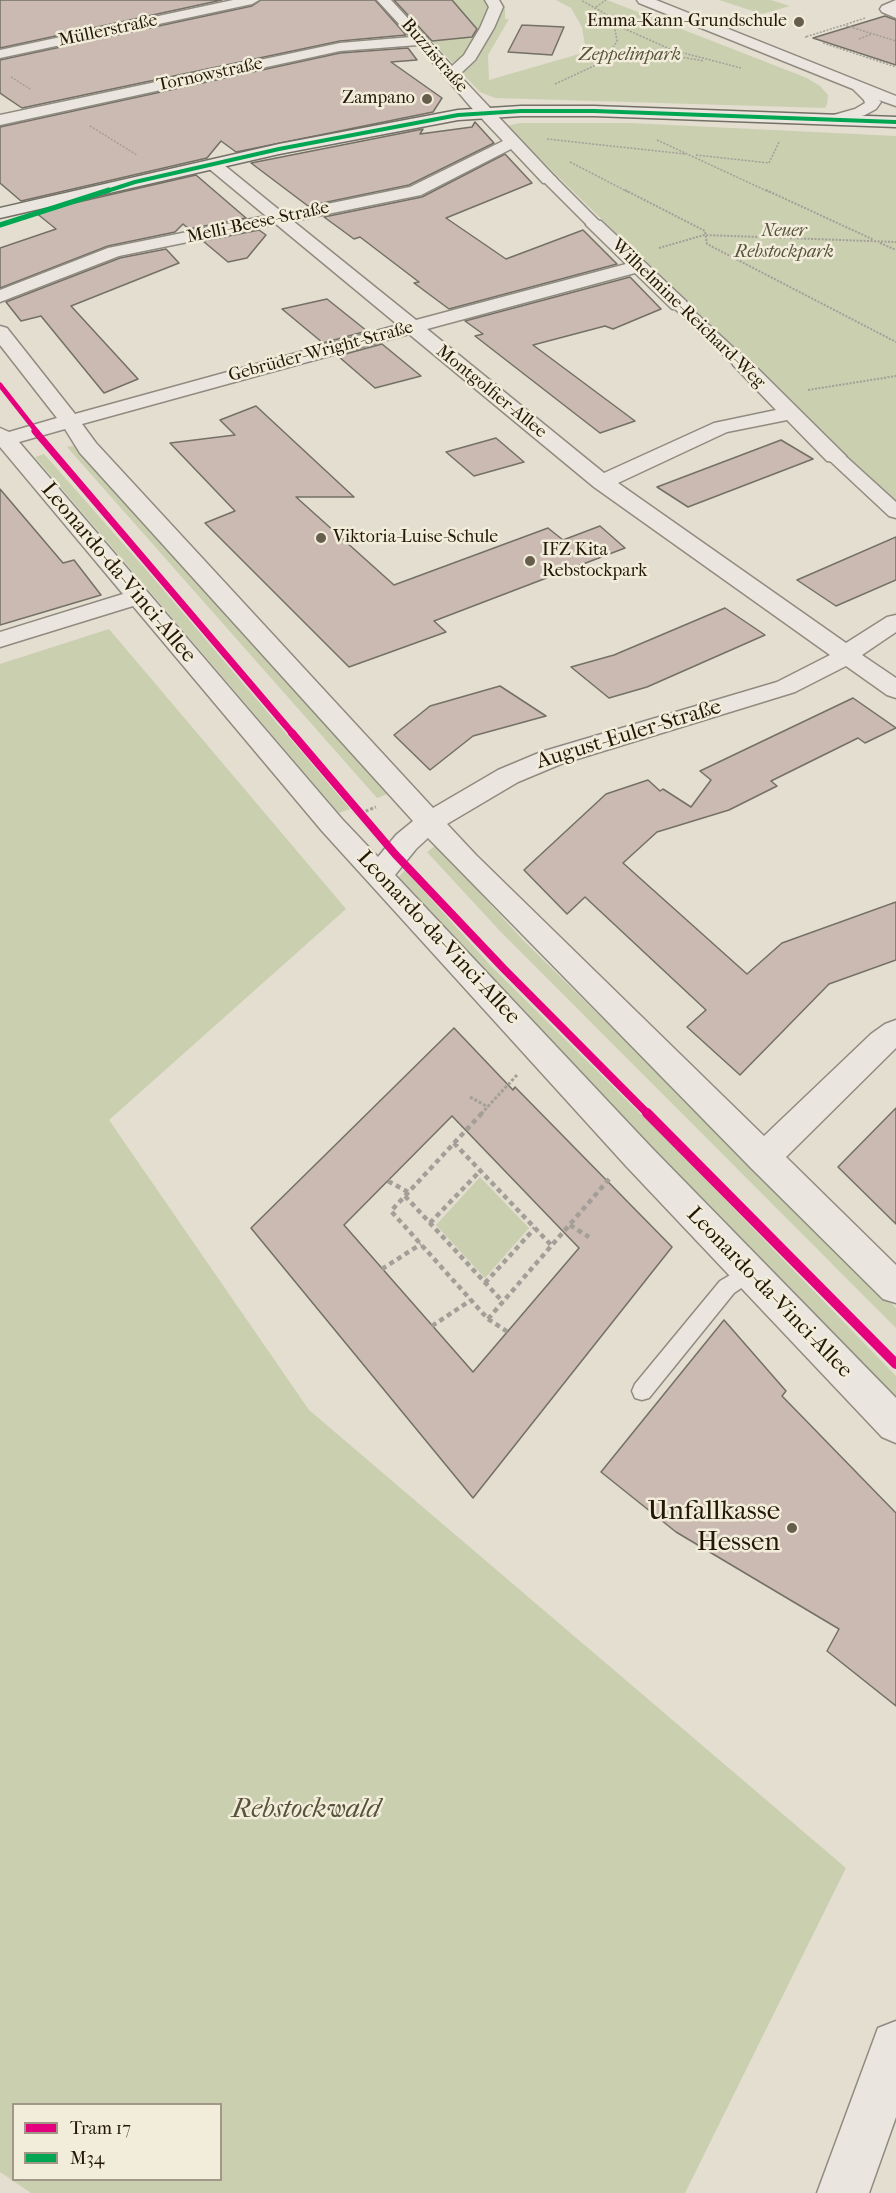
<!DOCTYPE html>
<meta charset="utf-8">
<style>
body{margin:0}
#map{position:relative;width:896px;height:2193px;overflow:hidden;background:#e3decf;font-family:"IM FELL French Canon",serif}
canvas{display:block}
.legend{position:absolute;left:12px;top:2103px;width:210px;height:78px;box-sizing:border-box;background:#f2ecdb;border:2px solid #a09786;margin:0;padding:8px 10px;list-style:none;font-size:18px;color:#241706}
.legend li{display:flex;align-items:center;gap:12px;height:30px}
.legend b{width:30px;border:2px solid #a09786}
</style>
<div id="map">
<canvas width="896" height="2193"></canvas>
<ul class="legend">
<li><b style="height:8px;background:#e5007d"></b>Tram 17</li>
<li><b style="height:8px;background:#00a651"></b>M34</li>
</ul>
</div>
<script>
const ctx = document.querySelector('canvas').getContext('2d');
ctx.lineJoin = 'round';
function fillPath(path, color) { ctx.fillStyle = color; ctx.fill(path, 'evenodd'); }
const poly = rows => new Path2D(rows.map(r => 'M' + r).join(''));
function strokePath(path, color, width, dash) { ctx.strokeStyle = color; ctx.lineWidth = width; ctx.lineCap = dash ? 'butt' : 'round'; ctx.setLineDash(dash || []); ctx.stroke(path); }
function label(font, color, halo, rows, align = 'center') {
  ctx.font = font + ' "IM FELL French Canon",serif'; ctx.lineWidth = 5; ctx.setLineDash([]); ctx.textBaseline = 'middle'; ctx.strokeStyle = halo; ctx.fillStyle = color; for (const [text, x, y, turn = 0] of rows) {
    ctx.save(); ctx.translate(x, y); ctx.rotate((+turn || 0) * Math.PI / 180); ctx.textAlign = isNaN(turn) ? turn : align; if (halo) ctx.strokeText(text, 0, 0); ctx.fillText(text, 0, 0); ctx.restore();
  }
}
fillPath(poly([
 [393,0,417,0,471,22,452,0,500,0,505,6,505,19,509,19,488,55,489,80,586,52,582,27,571,8,556,0,607,0,807,78,820,86,828,95,827,104,825,108,495,98,480,92],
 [719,0,771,0,790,6,762,14],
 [520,123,630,123,896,136,896,503,799,412,506,126],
 [76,445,390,793,377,798,67,447],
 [44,454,149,573,350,809,339,813,35,457],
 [109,629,346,909,109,1120,309,1410,846,1868,685,2193,31,2193,0,2172,0,664],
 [14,2104,220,2104,220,2180,14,2180],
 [436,845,523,940,896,1308,896,1328,499,930,427,852],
 [405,870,490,965,680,1153,896,1376,896,1403,458,949,402,886,398,878],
 [480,1177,529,1228,485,1278,436,1225]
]), '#cacfb0');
const building = poly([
 [0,0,222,0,0,48,0,0],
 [261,0,375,0,406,35,340,41,22,108,0,93,0,60,252,6,261,0],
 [394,0,452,0,477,29,472,37,432,41,394,0],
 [885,16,896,20,896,65,813,38,885,16],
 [522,25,564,27,552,55,508,52,522,25],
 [408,48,417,60,391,62,442,98,433,112,236,152,221,141,207,158,21,201,0,183,0,127,340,53,408,48],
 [475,122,494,143,409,185,308,206,251,163,423,129,420,134,472,127,475,122],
 [505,154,532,183,446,218,506,259,583,230,617,264,449,309,414,283,419,282,360,237,354,239,324,217,422,197,505,154],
 [196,175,246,218,189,229,183,224,175,232,108,246,0,288,0,248,56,229,35,212,196,175],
 [259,230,266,235,247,258,228,262,203,241,259,230],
 [166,249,179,263,71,306,138,379,104,393,41,316,21,321,6,302,120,258,166,249],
 [630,277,661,309,613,329,605,326,533,345,635,421,600,433,475,336,483,334,465,321,630,277],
 [327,299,367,331,323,343,282,309,327,299],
 [382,344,421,376,375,388,338,356,382,344],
 [256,406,354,497,296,497,394,585,548,528,563,540,600,526,625,548,434,621,446,632,349,667,205,523,235,511,170,443,235,435,220,420,256,406],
 [496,438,524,462,474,476,446,452,496,438],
 [781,440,813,459,688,507,657,487,781,440],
 [0,489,63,563,74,560,101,595,0,625,0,489],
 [896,537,896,580,836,606,797,580,896,537],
 [725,608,765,635,647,687,609,698,571,667,614,655,725,608],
 [500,686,546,716,473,736,430,770,394,735,430,706,500,686],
 [853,698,896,728,865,743,858,738,771,781,777,786,729,810,657,832,623,863,747,974,782,943,896,902,896,960,829,984,740,1075,687,1027,706,1010,585,897,567,914,524,870,606,794,648,780,660,791,663,789,691,807,711,780,700,771,853,698],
 [454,1028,513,1090,515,1087,672,1247,473,1498,251,1228,454,1028],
 [452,1116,579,1248,473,1372,344,1225,452,1116],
 [896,1108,896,1224,838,1167,896,1108],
 [724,1320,786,1391,782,1396,896,1513,896,1706,827,1651,839,1629,676,1532,601,1472,724,1320]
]);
fillPath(building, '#cabab1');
strokePath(building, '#747066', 1.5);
const service = poly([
 [749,1264,756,1266,759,1272,756,1278,734,1293,649,1398,642,1400,635,1398,632,1391,635,1384,720,1281,749,1264]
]);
const pedestrian = poly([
 [549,175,554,176,600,222,602,225,600,228,590,228,544,182,542,179,549,175],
 [679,300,684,302,749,362,751,365,749,368,737,368,674,308,671,305,674,302,679,300],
 [835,451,841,452,896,502,896,518,889,516,829,460,826,456,829,452,835,451]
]);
const minor = poly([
 [233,0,259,0,252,4,0,58,0,50,233,0],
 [377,0,391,0,452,66,464,55,480,28,489,7,485,0,499,0,503,7,494,28,475,60,459,75,557,179,555,183,543,183,511,149,421,195,293,221,416,320,626,264,586,225,589,221,595,220,601,221,686,301,688,305,686,309,672,309,635,273,427,329,604,473,714,423,776,410,733,365,736,361,743,359,750,361,846,456,843,461,835,462,827,461,787,420,727,432,618,483,846,643,887,617,896,615,896,632,862,655,896,678,896,698,887,695,846,666,795,692,561,764,518,782,447,824,476,855,764,1136,871,1034,885,1024,896,1020,896,1048,786,1157,896,1265,896,1303,883,1299,751,1168,428,838,416,849,395,875,650,1146,896,1398,896,1443,882,1437,626,1166,322,831,133,606,0,647,0,632,123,594,0,447,0,428,9,432,57,418,0,345,0,326,7,328,75,414,398,325,276,224,119,256,0,302,0,290,108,248,266,216,207,167,205,164,207,161,219,161,283,213,410,187,503,141,470,106,418,45,340,51,0,125,0,115,340,43,411,37,377,0],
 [409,334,594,487,830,655,777,682,541,752,498,770,433,808,96,443,82,424,409,334],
 [65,429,80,453,413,821,396,835,378,857,342,819,19,442,65,429],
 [637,0,656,0,896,96,896,106,879,100,881,102,876,109,865,115,835,124,830,122,827,119,830,116,855,109,865,103,864,100,853,89,639,3,637,0],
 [896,0,896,18,882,12,880,9,882,6,896,0],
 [896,2021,896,2117,869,2193,817,2193,878,2028,896,2021]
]);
const secondary = poly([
 [521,106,594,106,896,117,896,127,594,116,521,116,458,120,279,154,0,218,0,208,279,144,458,110,521,106]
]);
strokePath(service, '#908b80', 3);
strokePath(pedestrian, '#908b80', 3);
strokePath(minor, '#908b80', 3);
strokePath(secondary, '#747066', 3);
strokePath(poly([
 [596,7,606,0],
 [865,18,844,25,896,41],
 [614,24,672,50,741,68],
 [807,37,805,37,844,25],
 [859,39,872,34],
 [823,43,896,67],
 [672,50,681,57,704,61],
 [11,77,30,89],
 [555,84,596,65,607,57,617,41,614,24,609,16,581,0],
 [90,126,137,155],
 [547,139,685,154],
 [657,140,769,192],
 [696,155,769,163,779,142],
 [570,162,628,192]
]), '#a39f98', 1.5, [2, 1.5]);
strokePath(poly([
 [625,190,705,231,707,244,896,342],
 [766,190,874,240],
 [880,243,896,250],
 [659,248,704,235,896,242],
 [808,390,896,376]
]), '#a39f98', 2, [2, 1.5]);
strokePath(poly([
 [361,813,376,807],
 [470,1097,488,1107],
 [481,1114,517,1075]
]), '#a39f98', 3, [3, 2]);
strokePath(poly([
 [482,1113,391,1211,488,1319,610,1178],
 [454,1143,552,1246],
 [388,1181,408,1192],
 [405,1196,503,1302],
 [430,1223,480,1171],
 [570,1225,589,1237],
 [382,1269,421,1244],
 [485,1283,535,1228],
 [488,1319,508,1332],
 [432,1326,471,1300]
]), '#a39f98', 4.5, [5, 4]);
fillPath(service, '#eae6df');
fillPath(pedestrian, '#eae6df');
fillPath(minor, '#eae6df');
fillPath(secondary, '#eae6df');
strokePath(poly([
 [104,192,135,182,279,149,458,115,521,111,594,111,896,122]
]), '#00a651', 4);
strokePath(poly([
 [0,225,109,190]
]), '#00a651', 5);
strokePath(poly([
 [0,385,37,432]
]), '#e5007d', 5);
strokePath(poly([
 [35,431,293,734]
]), '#e5007d', 7);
strokePath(poly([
 [292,733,395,854,504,969,648,1114]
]), '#e5007d', 8);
strokePath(poly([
 [647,1113,896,1364]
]), '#e5007d', 10);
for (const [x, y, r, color] of [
 [799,22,6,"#675d4c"],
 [427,99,6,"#675d4c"],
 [321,538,6,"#675d4c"],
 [530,561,6,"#675d4c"],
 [792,1528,6,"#675d4c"]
]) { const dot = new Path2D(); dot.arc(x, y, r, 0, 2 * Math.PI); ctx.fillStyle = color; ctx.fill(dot); strokePath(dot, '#f2ecdb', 2); }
label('18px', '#241706', '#f2ecdb', [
 ["Emma-Kann-Grundschule",787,22],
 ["Zampano",415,99],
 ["Viktoria-Luise-Schule",333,538,"left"],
 ["IFZ Kita",542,551,"left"],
 ["Rebstockpark",542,572,"left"]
], 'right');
label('18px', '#241706', '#f2ecdb', [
 ["Müllerstraße",108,31,-12],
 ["Buzzistraße",434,56,49],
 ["Tornowstraße",210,75,-12],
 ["Melli-Beese-Straße",258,223,-12],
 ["Wilhelmine-Reichard-Weg",688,314,44],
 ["Gebrüder-Wright-Straße",321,352,-15],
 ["Montgolfier-Allee",491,392,39]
]);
label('italic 18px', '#575339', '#f2ecdb', [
 ["Zeppelinpark",630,56],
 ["Neuer",784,232],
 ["Rebstockpark",784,253]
]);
label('22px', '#241706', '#f2ecdb', [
 ["Leonardo-da-Vinci-Allee",118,573,50],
 ["August-Euler-Straße",629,735,-17],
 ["Leonardo-da-Vinci-Allee",438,938,47],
 ["Leonardo-da-Vinci-Allee",769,1293,46]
]);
label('27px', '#241706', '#f2ecdb', [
 ["Unfallkasse",780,1512],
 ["Hessen",780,1543]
], 'right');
label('italic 27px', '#575339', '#f2ecdb', [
 ["Rebstockwald",306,1810]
]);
</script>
